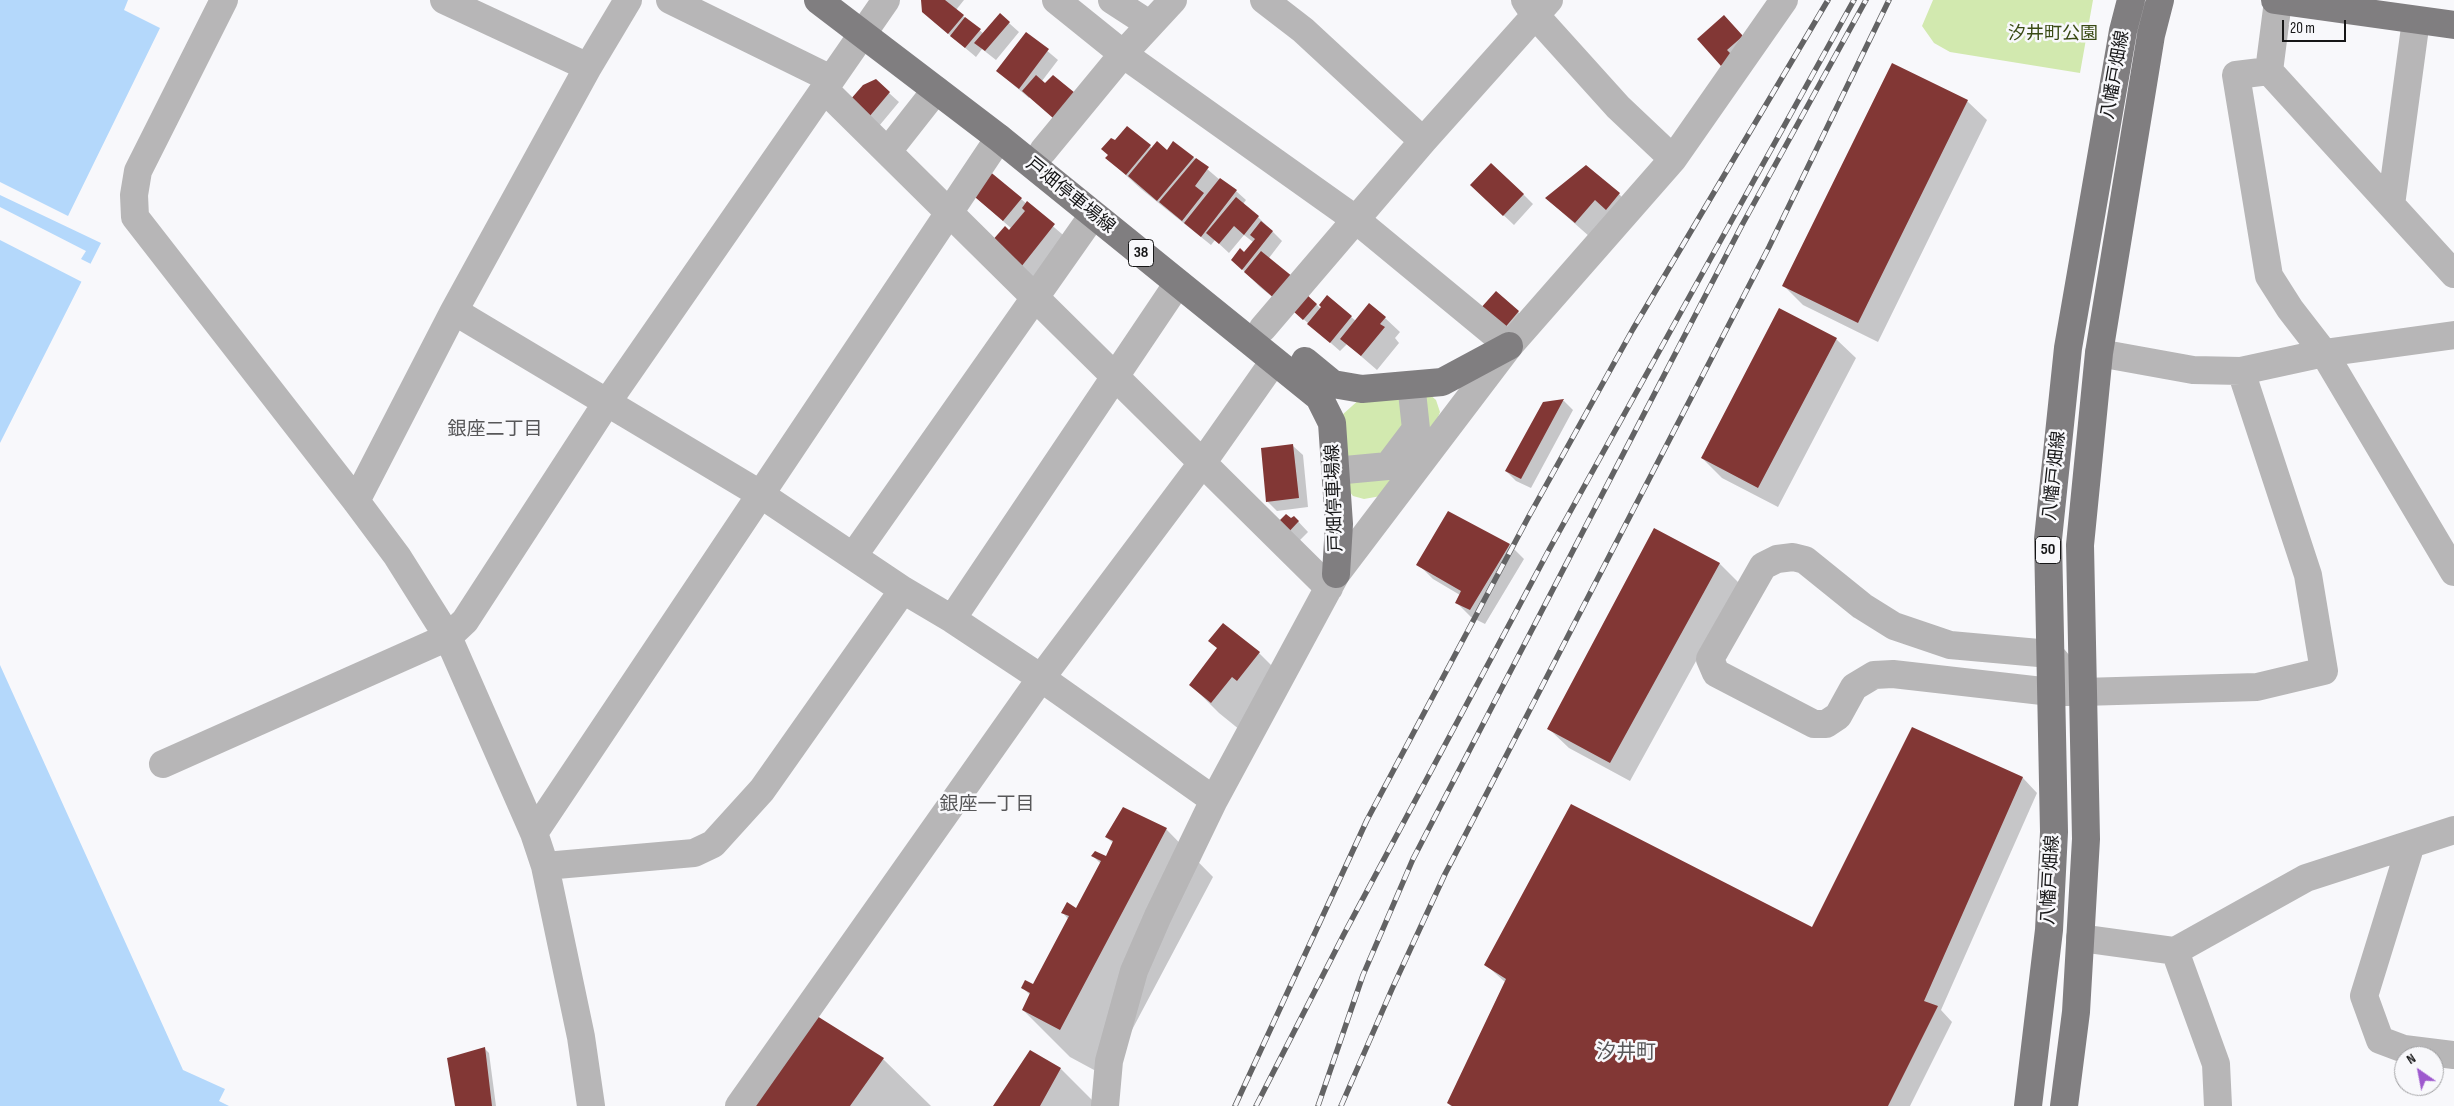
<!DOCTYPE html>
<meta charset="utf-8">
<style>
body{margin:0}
#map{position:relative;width:2454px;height:1106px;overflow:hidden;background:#f8f8fb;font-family:"Sofia Sans Condensed",sans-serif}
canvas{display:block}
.north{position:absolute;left:2394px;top:1046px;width:50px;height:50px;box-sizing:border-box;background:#f8f8fb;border:1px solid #9e9ea0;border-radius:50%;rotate:327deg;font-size:14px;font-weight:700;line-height:20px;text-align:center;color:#161617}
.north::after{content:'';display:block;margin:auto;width:18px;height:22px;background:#9e59ce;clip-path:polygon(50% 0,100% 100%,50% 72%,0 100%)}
.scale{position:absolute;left:2282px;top:20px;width:64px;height:22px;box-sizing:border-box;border:2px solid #161617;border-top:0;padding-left:6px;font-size:15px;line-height:18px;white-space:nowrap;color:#161617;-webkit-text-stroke:4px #f8f8fb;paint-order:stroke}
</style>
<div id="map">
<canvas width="2454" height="1106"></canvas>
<div class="north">N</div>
<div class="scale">20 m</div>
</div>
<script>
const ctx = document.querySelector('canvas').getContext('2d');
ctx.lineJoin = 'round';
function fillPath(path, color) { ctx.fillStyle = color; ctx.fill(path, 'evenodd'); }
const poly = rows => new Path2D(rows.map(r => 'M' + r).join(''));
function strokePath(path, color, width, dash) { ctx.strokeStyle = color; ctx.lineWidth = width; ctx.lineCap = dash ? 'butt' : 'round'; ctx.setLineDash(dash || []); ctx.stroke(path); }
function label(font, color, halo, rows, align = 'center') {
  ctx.font = font + ' "Sofia Sans Condensed","Noto Sans JP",sans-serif'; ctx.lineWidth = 5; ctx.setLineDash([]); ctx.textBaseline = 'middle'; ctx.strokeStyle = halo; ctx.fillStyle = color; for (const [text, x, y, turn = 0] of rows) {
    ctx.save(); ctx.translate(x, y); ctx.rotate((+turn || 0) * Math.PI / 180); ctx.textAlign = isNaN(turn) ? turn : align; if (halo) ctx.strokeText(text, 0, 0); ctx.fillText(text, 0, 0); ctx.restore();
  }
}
fillPath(poly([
 [1933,0,2093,0,2080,73,1950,52,1934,43,1922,26],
 [1402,391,1407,423,1382,458,1341,463,1342,415,1361,398],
 [1419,391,1429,394,1436,400,1440,412,1432,433,1424,428],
 [1398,470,1381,496,1364,499,1353,496,1345,486,1344,479]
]), '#d2e9af');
fillPath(poly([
 [0,0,128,0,124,10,160,28,68,216,0,182],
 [0,195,101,243,0,443],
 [0,665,183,1070,225,1089,219,1101,229,1106,0,1106]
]), '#b4d8fb');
fillPath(poly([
 [0,207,86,251,81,259,93,265,84,283,0,240]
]), '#f8f8fb');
fillPath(poly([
 [922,0,964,0,956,10,984,34,1000,15,1019,32,996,60,982,49,976,57,933,21],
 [1724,16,1751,46,1722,66],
 [1026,33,1058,60,1029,98,997,71],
 [889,93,899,102,879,126,862,110],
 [1967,101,1987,120,1878,342,1803,305,1783,285],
 [1150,146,1152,149,1193,157,1220,180,1236,191,1246,200,1243,204,1258,217,1282,241,1269,258,1321,309,1327,297,1356,321,1385,318,1400,332,1395,338,1399,343,1377,370,1347,344,1340,351,1293,310,1291,312,1260,287,1233,260,1245,253,1253,242,1244,235,1229,253,1215,240,1211,245,1141,189,1107,158],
 [970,192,1021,199,1069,240,1036,280,1007,257,1010,231,1012,229],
 [1523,194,1533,204,1514,225,1482,195],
 [1619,194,1633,209,1590,237,1547,199],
 [1496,292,1528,321,1513,339,1481,309],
 [1836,339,1856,358,1778,507,1722,478,1702,458],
 [1564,401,1573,410,1531,488,1516,481,1506,471,1544,403],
 [1293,446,1303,455,1308,507,1277,511,1267,501],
 [1294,517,1308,532,1294,546,1275,527],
 [1655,530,1720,564,1739,583,1630,781,1569,748,1549,729],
 [1510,545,1524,559,1485,624,1471,617,1456,602,1460,595,1433,579,1418,564],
 [1259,653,1287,681,1240,730,1219,713,1191,685],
 [1912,729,2023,778,2037,793,1941,1010,1952,1022,1910,1106,1451,1106,1448,1103,1505,982,1486,965,1813,929],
 [1166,829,1213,877,1107,1077,1070,1057,1023,1010,1030,995,1023,988,1033,986,1069,920,1063,913,1076,910,1101,864,1093,856,1106,858,1113,843,1106,837],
 [485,1049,489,1053,496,1106,456,1106],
 [883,1059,931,1106,754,1106],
 [1061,1069,1098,1106,995,1106]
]), '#0003');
fillPath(poly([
 [921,0,945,0,964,15,948,34,922,12],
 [1000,13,1010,22,985,51,974,43],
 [1724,15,1743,36,1727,50,1733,56,1721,66,1697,39],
 [965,17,981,29,965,48,950,36],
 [1026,32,1049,49,1019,89,996,71],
 [1892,63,1968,100,1858,323,1782,286],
 [1036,75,1045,83,1053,75,1075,93,1053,118,1022,91],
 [876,79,890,92,869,117,850,100,863,85],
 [1127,126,1151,145,1126,175,1105,158,1108,155,1101,149,1111,138,1115,140],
 [1157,141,1167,150,1173,141,1194,157,1157,201,1128,176],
 [1196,158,1209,167,1195,186,1204,193,1182,221,1159,202],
 [1491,163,1524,194,1503,216,1470,185],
 [1586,165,1620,193,1606,210,1595,200,1575,223,1545,198],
 [988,170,1022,198,1003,221,969,192],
 [1220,178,1237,190,1201,237,1184,223],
 [1236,197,1259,216,1244,235,1234,226,1219,244,1206,233],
 [1027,201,1055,224,1021,267,991,242,1005,226,1009,230,1025,211,1022,208],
 [1261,221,1273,231,1242,270,1231,260,1240,248,1244,252,1255,239,1250,235],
 [1261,251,1293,277,1275,299,1244,272],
 [1496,291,1519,311,1503,330,1479,310],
 [1307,295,1317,304,1303,320,1293,311],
 [1327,295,1352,316,1330,343,1307,324,1321,307,1319,305],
 [1369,303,1386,317,1380,324,1385,327,1361,356,1340,339],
 [1779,308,1837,338,1758,488,1701,458],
 [1564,399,1521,479,1505,471,1543,402],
 [1293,444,1299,498,1266,502,1261,448],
 [1448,511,1510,544,1470,610,1455,603,1461,591,1416,565],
 [1286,514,1291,518,1294,516,1299,521,1284,537,1273,527],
 [1654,528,1720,563,1610,763,1547,729],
 [1223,623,1260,652,1237,681,1232,677,1211,703,1189,685,1217,648,1208,641],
 [1912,727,2023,777,1924,1001,1938,1006,1888,1106,1452,1106,1447,1103,1506,979,1484,965,1571,804,1812,927],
 [1123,807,1167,828,1060,1030,1022,1010,1030,993,1021,988,1025,980,1033,984,1069,916,1061,913,1067,902,1076,908,1101,861,1091,856,1095,851,1106,856,1113,841,1105,837],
 [817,1016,884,1058,850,1106,753,1106],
 [485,1047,492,1106,455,1106,447,1058],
 [1030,1050,1061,1068,1040,1106,993,1106]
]), '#823735');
strokePath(poly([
 [224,0,138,171,134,195,135,217,356,501,397,556,448,637,534,833,545,866,581,1037,591,1106],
 [444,0,588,67],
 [670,0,831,79],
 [1056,0,1123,54,1355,219,1509,346],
 [1112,0,1149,24],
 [1264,0,1303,30,1423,141],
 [1525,0,1535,15,1618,107,1673,159],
 [2278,1,2269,71,2454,274],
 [2269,71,2236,75,2269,276,2290,309,2324,353,2454,572],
 [824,89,1329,588],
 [888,151,936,90],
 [1043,151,1123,54,1173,0],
 [2391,205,2416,20],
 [454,311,760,494,903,590,952,619,1041,678,1214,800],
 [1263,328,1423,141,1549,0],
 [2099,353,2193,370,2241,371,2324,353,2454,335],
 [1345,470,1388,466,1416,429,1412,392],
 [356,501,454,311,588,67,628,0],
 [854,555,1093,215],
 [952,619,1178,283],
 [2082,692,2050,654,1950,645,1894,626,1862,606,1805,560,1793,557,1777,559,1763,566,1710,659,1716,673,1814,724,1826,724,1838,716,1854,687,1874,675,1893,674,2051,692,2082,692,2257,687,2324,671,2308,575,2241,371],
 [163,764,448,637,465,621,606,404,886,0],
 [534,833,999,138],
 [2411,844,2364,996,2380,1040,2404,1049,2454,1055],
 [545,866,694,853,713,844,762,790,903,590],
 [2080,938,2175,951,2216,1064,2218,1106],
 [2175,951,2306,878,2454,830],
 [739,1106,1041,678,1203,462,1274,361],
 [1105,1106,1109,1061,1134,971,1158,916,1214,800,1336,574,1509,346,1673,159,1784,0]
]), '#b7b6b7', 28);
strokePath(poly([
 [818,0,999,138,1319,397,1332,423,1339,524,1336,574],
 [2275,0,2454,25],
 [1305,361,1333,384,1362,389,1442,382,1509,346],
 [2028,1106,2049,930,2054,832,2048,539,2068,348,2123,31,2131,0],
 [2064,1106,2076,1012,2086,839,2080,545,2099,353,2151,35,2160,0]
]), '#807e80', 28);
const rail = poly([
 [1235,1106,1367,820,1529,516,1633,329,1828,0],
 [1256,1106,1344,934,1550,548,1854,0],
 [1318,1106,1363,975,1413,859,1742,225,1866,0],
 [1341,1106,1392,989,1445,874,1769,247,1889,0]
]);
strokePath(rail, '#636364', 5.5);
strokePath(rail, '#f8f8fb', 4, [11]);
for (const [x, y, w] of [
 [1141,253,25],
 [2048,550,25]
]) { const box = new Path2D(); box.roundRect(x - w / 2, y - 13.5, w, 27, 4); ctx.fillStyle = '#f8f8fb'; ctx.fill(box); strokePath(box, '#161617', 1); }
label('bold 16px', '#161617', null, [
 ["38",1141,253],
 ["50",2048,550]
]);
label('18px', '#384913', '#f8f8fb', [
 ["汐井町公園",2053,34]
]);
label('18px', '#161617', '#f8f8fb', [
 ["八幡戸畑線",2116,75,-80],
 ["戸畑停車場線",1070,196,39],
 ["八幡戸畑線",2055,476,-84],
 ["戸畑停車場線",1335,498,-92],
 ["八幡戸畑線",2051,880,-87]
]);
label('19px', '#575759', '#f8f8fb', [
 ["銀座二丁目",495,430],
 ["銀座一丁目",987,805]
]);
label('20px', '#575759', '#f8f8fb', [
 ["汐井町",1626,1053]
]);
</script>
